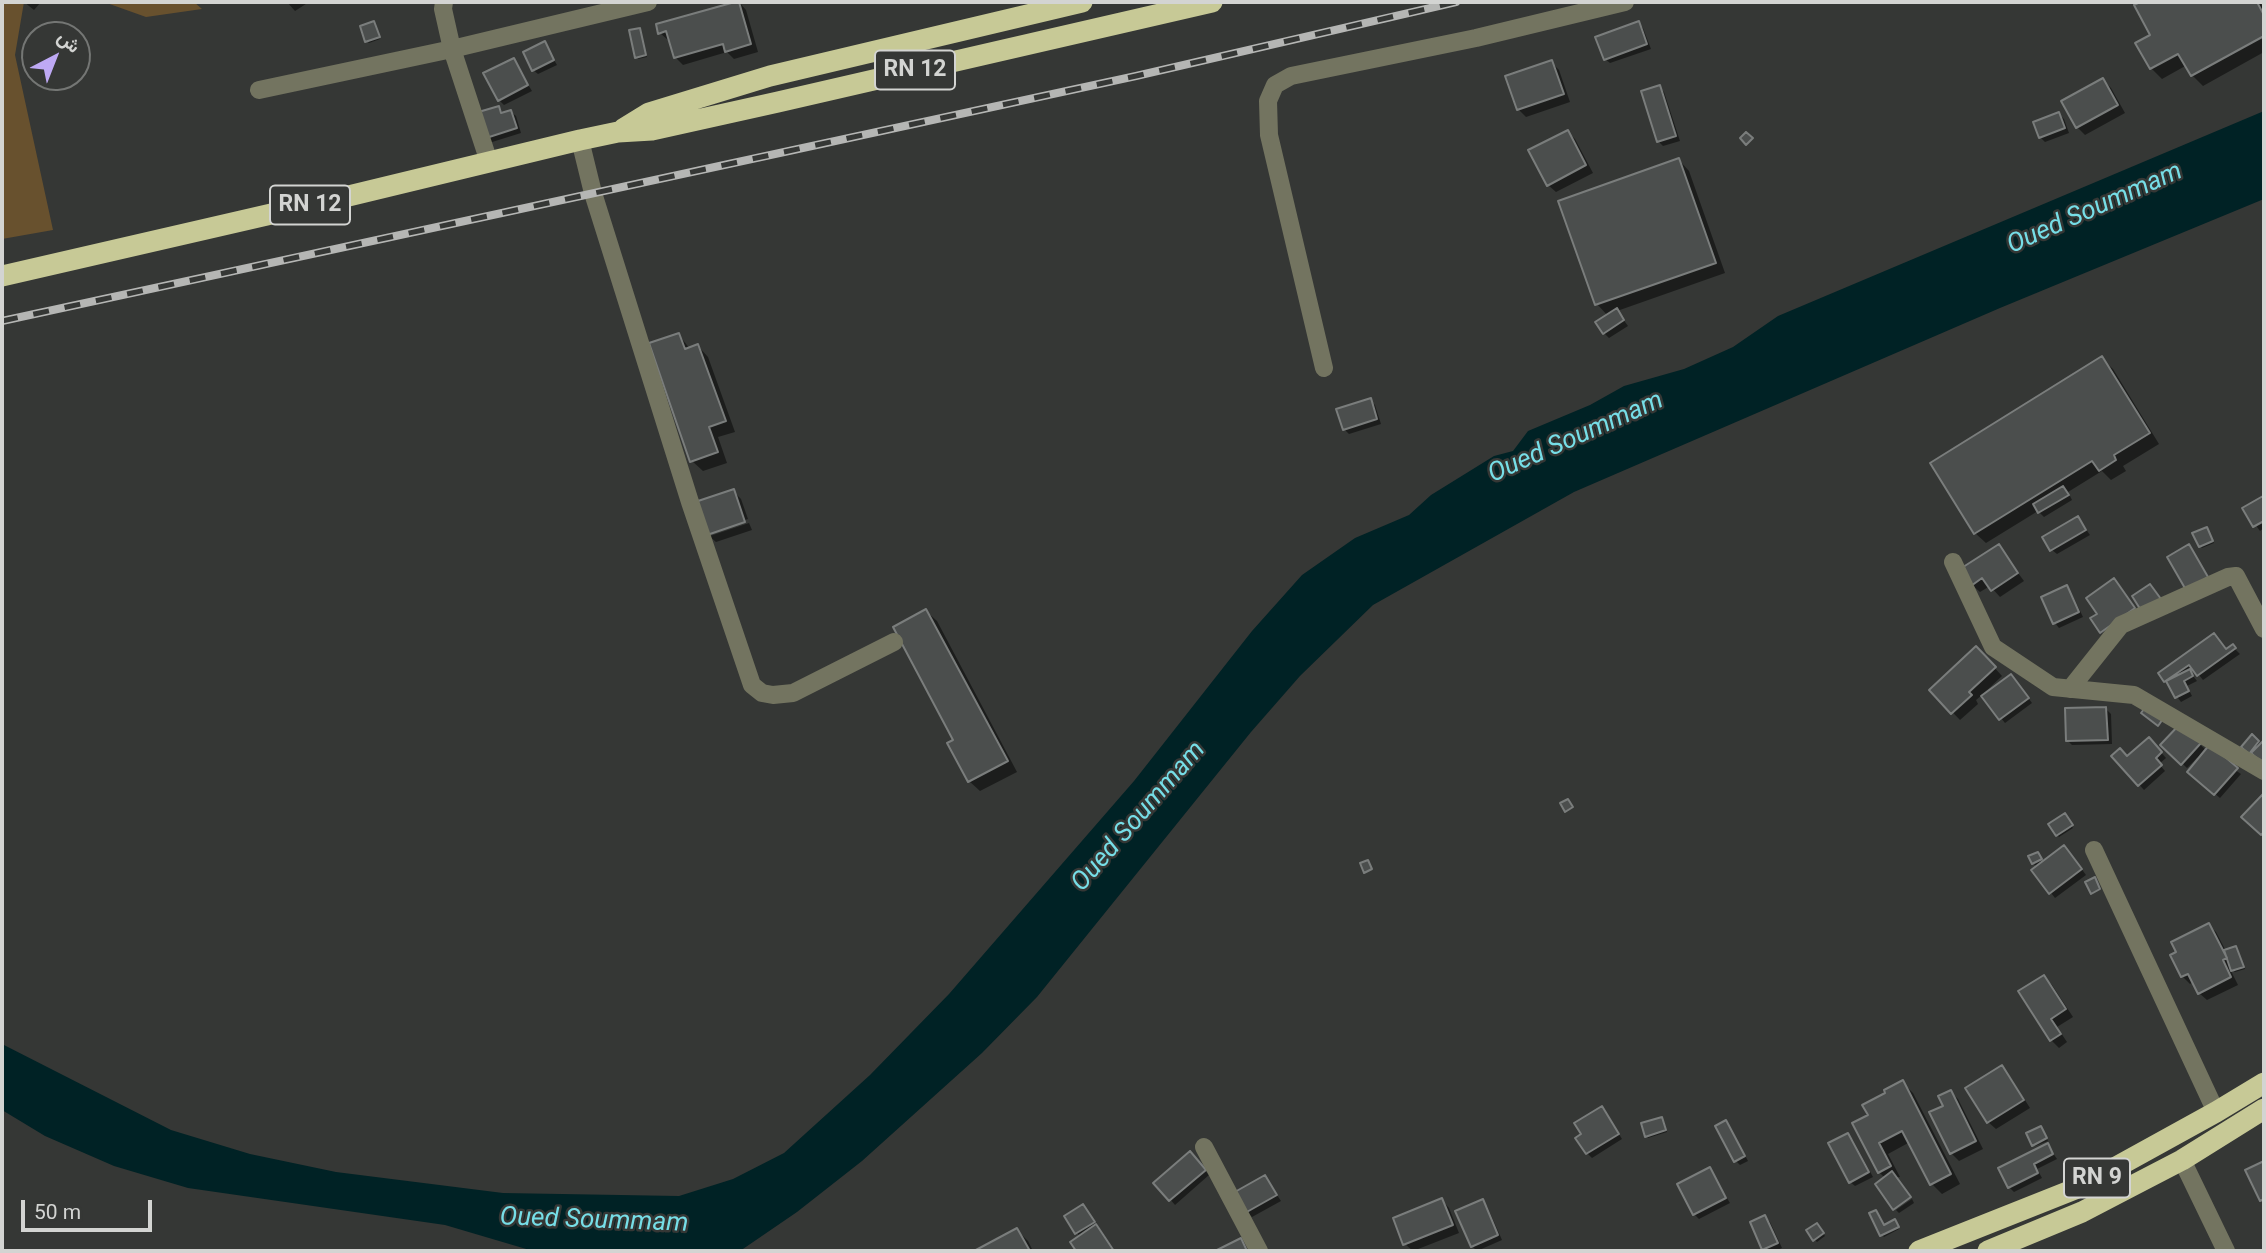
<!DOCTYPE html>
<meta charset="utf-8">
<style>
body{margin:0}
#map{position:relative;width:2266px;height:1253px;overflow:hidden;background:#353735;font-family:Roboto,Vazirmatn,sans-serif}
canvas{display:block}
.frame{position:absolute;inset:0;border:4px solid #d3d4d2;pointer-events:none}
.north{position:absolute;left:21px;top:21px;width:70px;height:70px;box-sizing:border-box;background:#353735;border:2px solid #747674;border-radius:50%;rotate:42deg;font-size:19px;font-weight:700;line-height:28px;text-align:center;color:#d3d4d2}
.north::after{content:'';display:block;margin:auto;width:24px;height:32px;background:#bea9f4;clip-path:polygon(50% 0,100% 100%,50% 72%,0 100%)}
.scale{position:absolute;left:21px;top:1200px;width:131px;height:32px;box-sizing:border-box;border:4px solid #d3d4d2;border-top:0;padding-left:9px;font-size:21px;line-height:24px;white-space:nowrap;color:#d3d4d2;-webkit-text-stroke:5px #353735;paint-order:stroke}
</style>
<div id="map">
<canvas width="2266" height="1253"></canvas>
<div class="frame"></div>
<div class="north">ش</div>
<div class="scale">50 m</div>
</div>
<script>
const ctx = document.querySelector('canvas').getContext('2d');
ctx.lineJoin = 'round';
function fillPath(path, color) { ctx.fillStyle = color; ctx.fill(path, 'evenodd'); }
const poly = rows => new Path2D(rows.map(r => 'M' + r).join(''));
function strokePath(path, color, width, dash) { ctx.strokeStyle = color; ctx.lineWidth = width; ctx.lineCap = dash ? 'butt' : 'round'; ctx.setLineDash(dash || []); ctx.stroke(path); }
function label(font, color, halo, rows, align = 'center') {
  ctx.font = font + ' Roboto,sans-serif'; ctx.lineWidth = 5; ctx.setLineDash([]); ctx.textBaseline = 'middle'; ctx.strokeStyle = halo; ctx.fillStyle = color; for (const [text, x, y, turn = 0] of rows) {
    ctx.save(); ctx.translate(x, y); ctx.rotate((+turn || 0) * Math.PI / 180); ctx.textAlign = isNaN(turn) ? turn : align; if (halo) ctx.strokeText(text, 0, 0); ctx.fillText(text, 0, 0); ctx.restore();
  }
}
fillPath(poly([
 [2,2,24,2,15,55,53,230,2,239],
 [104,2,194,2,202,9,146,17]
]), '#68512e');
fillPath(poly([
 [2264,111,2264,199,2000,308,1574,492,1373,605,1300,676,1251,732,1037,997,982,1053,862,1161,797,1212,740,1251,533,1251,445,1225,188,1188,114,1166,45,1136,2,1110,2,1044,171,1130,250,1154,336,1172,503,1193,679,1196,733,1179,784,1153,870,1075,949,994,1134,781,1252,631,1302,575,1355,538,1409,515,1431,495,1494,456,1513,451,1528,431,1590,405,1624,386,1684,369,1733,347,1778,316]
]), '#002225');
fillPath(poly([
 [24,2,41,2,34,10],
 [287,2,309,2,295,11],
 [739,2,746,10,758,52,734,59,727,52,683,65,675,57,670,40,668,40,660,33],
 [2143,2,2260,2,2264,9,2264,52,2203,86,2192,75,2187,65,2162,79,2151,68,2153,36,2136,6],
 [374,23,380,39,369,43,367,41],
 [1638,23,1643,28,1651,49,1610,63,1605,59],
 [639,30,647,57,638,59,636,57],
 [544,43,557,65,538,74,533,70],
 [513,60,532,91,504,105,499,100],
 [1551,62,1559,70,1570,102,1526,117,1518,109],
 [2103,80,2111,88,2125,113,2085,135,2077,127,2063,102],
 [1659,87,1664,92,1680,141,1663,146,1659,142],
 [498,108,504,114,511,112,516,116,521,133,489,143,485,138],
 [2059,114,2064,119,2069,133,2045,142,2040,137],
 [1568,132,1575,139,1593,173,1556,192,1548,185],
 [1679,160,1689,171,1725,273,1617,311,1628,326,1609,338,1604,333,1608,316,1597,304],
 [679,335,690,349,698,346,708,357,735,432,718,437,727,463,703,471,692,461],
 [2102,359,2113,369,2159,444,2123,466,2126,471,2111,480,2102,471,2068,492,2072,500,2044,517,2038,511,1986,543,1975,533],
 [1370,400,1375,405,1381,424,1349,434,1344,429],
 [733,491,741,499,748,519,710,532,710,536,749,523,752,530,716,542,708,535],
 [2263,498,2264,528,2260,531,2244,509],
 [2078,518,2090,535,2057,554,2052,550],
 [2207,529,2214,543,2202,548,2200,546],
 [1998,546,2024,581,2000,597,1990,586,1980,592,1972,585],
 [2066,587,2071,592,2083,617,2059,628,2055,623],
 [926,611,937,621,1017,772,980,791,969,781,956,741],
 [2233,647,2240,654,2203,680,2194,669,2190,672,2197,681,2187,686,2192,696,2181,702,2160,674,2226,651],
 [1984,656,2002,676,1984,693,1985,695,2016,681,2032,703,2005,723,1982,695,1976,700,1978,704,1960,720,1931,690],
 [2106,709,2111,714,2112,744,2072,745,2067,740],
 [2180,726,2207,751,2241,774,2220,798,2194,776,2199,760,2197,758,2187,768,2163,745],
 [2252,737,2261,746,2264,743,2264,763,2253,752,2251,754,2243,747],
 [2149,739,2166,758,2159,764,2165,771,2144,790,2113,756,2128,758],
 [2263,797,2264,798,2264,836,2244,817],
 [2066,817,2073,828,2059,837,2057,835],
 [2069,852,2086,875,2055,898,2033,870,2037,867,2033,863,2040,856,2043,863],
 [2209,925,2216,932,2226,951,2236,948,2238,950,2245,969,2235,972,2229,967,2238,985,2207,1000,2199,993,2194,982,2190,984,2182,976],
 [2044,977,2052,985,2073,1017,2057,1027,2067,1042,2059,1048,2051,1040],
 [2002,1068,2009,1075,2030,1108,1996,1129,1988,1122],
 [1902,1082,1913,1093,1960,1184,1942,1194,1932,1184,1910,1142,1888,1154,1900,1177,1885,1178,1879,1172,1870,1116],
 [1951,1092,1958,1099,1983,1149,1959,1161,1951,1153,1945,1106],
 [1606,1113,1622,1139,1592,1158,1587,1153],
 [1662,1119,1667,1132,1648,1138,1646,1136],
 [1726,1122,1730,1127,1748,1161,1740,1165,1735,1160],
 [2043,1130,2048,1141,2035,1146,2033,1145],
 [1848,1135,1853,1140,1873,1177,1855,1186,1850,1182],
 [2048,1146,2057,1159,2037,1169,2042,1178,2014,1192,2009,1187],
 [1194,1158,1209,1175,1175,1205,1156,1183],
 [1709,1169,1730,1203,1699,1219,1694,1214],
 [1265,1177,1281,1201,1252,1217,1247,1212],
 [1912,1199,1914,1203,1899,1213,1896,1210],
 [1442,1200,1449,1208,1459,1233,1413,1251,1405,1244],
 [1482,1201,1487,1206,1502,1240,1477,1251,1472,1246],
 [1083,1206,1088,1211,1115,1251,1078,1251,1072,1243,1080,1237,1066,1216],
 [1765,1217,1770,1222,1782,1248,1775,1251,1764,1249],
 [1896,1223,1899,1229,1884,1237,1882,1235,1884,1226],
 [1819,1227,1825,1236,1817,1242,1815,1240],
 [1017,1230,1028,1241,1033,1251,977,1251]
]), '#0007');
const building = poly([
 [735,2,739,2,751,44,725,52,723,44,674,58,666,31,658,34,656,24,735,2],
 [2140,2,2257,2,2264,15,2264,36,2191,76,2178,54,2150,69,2135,43,2150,35,2134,5,2140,2],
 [374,21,380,37,365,42,360,26,374,21],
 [1639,21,1647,44,1604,60,1595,37,1639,21],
 [640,28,646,55,635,58,629,30,640,28],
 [545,41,554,60,532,71,523,52,545,41],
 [514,58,528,85,498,101,483,73,514,58],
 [1552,60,1564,94,1517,110,1505,76,1552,60],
 [2103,78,2118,105,2076,128,2061,101,2103,78],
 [1660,85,1676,136,1657,142,1641,91,1660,85],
 [499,106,501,113,511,110,517,128,483,139,475,113,499,106],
 [2059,112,2065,128,2039,138,2033,122,2059,112],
 [1568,130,1586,165,1547,186,1528,150,1568,130],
 [1746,132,1753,138,1746,145,1740,138,1746,132],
 [1679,158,1716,263,1595,305,1558,201,1679,158],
 [1617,308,1624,320,1603,334,1595,322,1617,308],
 [679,333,685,349,698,344,726,421,709,427,718,452,690,462,649,343,679,333],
 [2102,356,2150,433,2114,455,2116,460,2099,471,2092,461,1974,534,1930,463,2102,356],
 [1371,398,1377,419,1343,430,1336,409,1371,398],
 [2063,486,2069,495,2038,513,2033,504,2063,486],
 [734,489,745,522,707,535,695,502,734,489],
 [2263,496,2264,521,2253,527,2242,508,2263,496],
 [2078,516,2086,530,2050,551,2042,537,2078,516],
 [2207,527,2213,541,2199,547,2192,533,2207,527],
 [1999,544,2018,573,1991,591,1982,578,1971,586,1960,569,1999,544],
 [2189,544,2208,577,2186,590,2167,557,2189,544],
 [2114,578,2135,608,2100,633,2090,618,2097,614,2086,598,2114,578],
 [2150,584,2161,599,2142,612,2132,596,2150,584],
 [2067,585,2079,612,2053,624,2041,597,2067,585],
 [926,609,1008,761,968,782,947,743,953,740,893,627,926,609],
 [2214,633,2226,649,2233,644,2236,648,2197,676,2189,665,2164,682,2158,673,2214,633],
 [1976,646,1996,667,1969,692,1972,695,1951,714,1929,690,1976,646],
 [2190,669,2193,676,2184,681,2189,691,2175,698,2166,681,2190,669],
 [2011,674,2029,698,1999,720,1981,696,2011,674],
 [2148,704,2165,716,2158,726,2141,713,2148,704],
 [2106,707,2108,740,2066,741,2065,708,2106,707],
 [2180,724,2201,743,2181,765,2160,745,2180,724],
 [2252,734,2259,741,2249,754,2241,747,2252,734],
 [2149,737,2162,752,2156,758,2162,765,2138,786,2111,756,2120,748,2127,756,2149,737],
 [2264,740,2264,761,2262,763,2251,753,2264,740],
 [2210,744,2238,768,2214,795,2187,772,2210,744],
 [2263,794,2264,832,2261,835,2241,817,2263,794],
 [1568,799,1573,807,1565,812,1560,803,1568,799],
 [2065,813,2073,825,2056,836,2048,824,2065,813],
 [2064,845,2082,869,2049,894,2031,870,2064,845],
 [2038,852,2042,859,2032,864,2028,856,2038,852],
 [1368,860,1372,869,1364,873,1360,863,1368,860],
 [2095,877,2100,889,2091,894,2085,882,2095,877],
 [2209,923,2227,958,2223,960,2231,977,2198,994,2188,974,2181,977,2170,955,2176,952,2171,942,2209,923],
 [2236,946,2244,967,2231,971,2224,950,2236,946],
 [2044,975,2066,1009,2051,1019,2061,1034,2050,1041,2018,991,2044,975],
 [2002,1065,2024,1100,1987,1123,1965,1088,2002,1065],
 [1903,1080,1951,1174,1930,1185,1902,1131,1879,1143,1891,1166,1878,1173,1852,1123,1868,1115,1862,1105,1885,1093,1884,1090,1903,1080],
 [1951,1090,1976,1141,1950,1154,1929,1112,1943,1106,1938,1096,1951,1090],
 [1602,1106,1619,1134,1586,1154,1575,1138,1581,1134,1574,1123,1602,1106],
 [1662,1117,1666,1130,1645,1137,1641,1123,1662,1117],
 [1726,1120,1745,1156,1734,1162,1715,1126,1726,1120],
 [2041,1126,2047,1138,2032,1146,2026,1133,2041,1126],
 [1848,1133,1869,1172,1849,1183,1828,1143,1848,1133],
 [2048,1143,2053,1154,2034,1164,2038,1173,2008,1188,1998,1168,2048,1143],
 [1190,1151,1206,1170,1169,1201,1153,1183,1190,1151],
 [2264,1161,2264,1199,2260,1201,2245,1170,2264,1161],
 [1710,1167,1726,1198,1693,1215,1677,1184,1710,1167],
 [1892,1171,1911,1197,1893,1210,1875,1184,1892,1171],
 [1265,1175,1277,1195,1245,1213,1233,1193,1265,1175],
 [1442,1198,1453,1225,1403,1245,1393,1218,1442,1198],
 [1483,1199,1498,1235,1471,1247,1455,1211,1483,1199],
 [1083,1204,1095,1222,1075,1234,1064,1216,1083,1204],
 [1876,1210,1884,1225,1895,1219,1899,1227,1880,1236,1869,1213,1876,1210],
 [1765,1215,1778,1243,1762,1250,1750,1222,1765,1215],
 [1817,1223,1824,1233,1813,1241,1806,1230,1817,1223],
 [1096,1224,1114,1251,1076,1251,1070,1242,1096,1224],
 [1017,1228,1030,1251,974,1251,1017,1228],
 [1241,1238,1247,1251,1215,1251,1241,1238]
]);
fillPath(building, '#4b4e4d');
strokePath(building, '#7a7d7c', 2);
strokePath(poly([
 [444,2,443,9,452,49,489,162],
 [259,90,452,49,648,2],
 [580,140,593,193,690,502,752,685,762,693,773,695,793,693,894,642],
 [1324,368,1269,135,1268,101,1275,85,1291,76,1476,38,1625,2],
 [1953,562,1993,647,2053,687,2134,695,2264,771],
 [2070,689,2121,625,2228,577,2236,576,2264,629],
 [2094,850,2216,1112],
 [1204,1147,1259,1251],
 [2182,1160,2226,1251]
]), '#737460', 18);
strokePath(poly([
 [623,129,649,113,770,76,1082,2],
 [2,276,332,200,580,140,618,132,652,130,778,102,1212,2],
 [1919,1251,2080,1187,2216,1112,2264,1083],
 [1988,1251,2082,1212,2130,1187,2182,1160,2264,1109]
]), '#c7c996', 21);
const rail = poly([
 [2,321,1136,76,1456,2]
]);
strokePath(rail, '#b5b6b4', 8);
strokePath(rail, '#353735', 5, [16]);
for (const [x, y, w] of [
 [915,70,80],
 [310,205,80],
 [2097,1178,66]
]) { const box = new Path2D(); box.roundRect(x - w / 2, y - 19.5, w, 39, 5); ctx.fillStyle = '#353735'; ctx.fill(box); strokePath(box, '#d3d4d2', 2); }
label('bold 23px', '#d3d4d2', null, [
 ["RN 12",915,70],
 ["RN 12",310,205],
 ["RN 9",2097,1178]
]);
label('italic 26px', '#76dee7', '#353735', [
 ["Oued Soummam",2095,209,-24],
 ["Oued Soummam",1576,438,-24],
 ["Oued Soummam",1139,817,-49],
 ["Oued Soummam",594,1221,2]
]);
</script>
